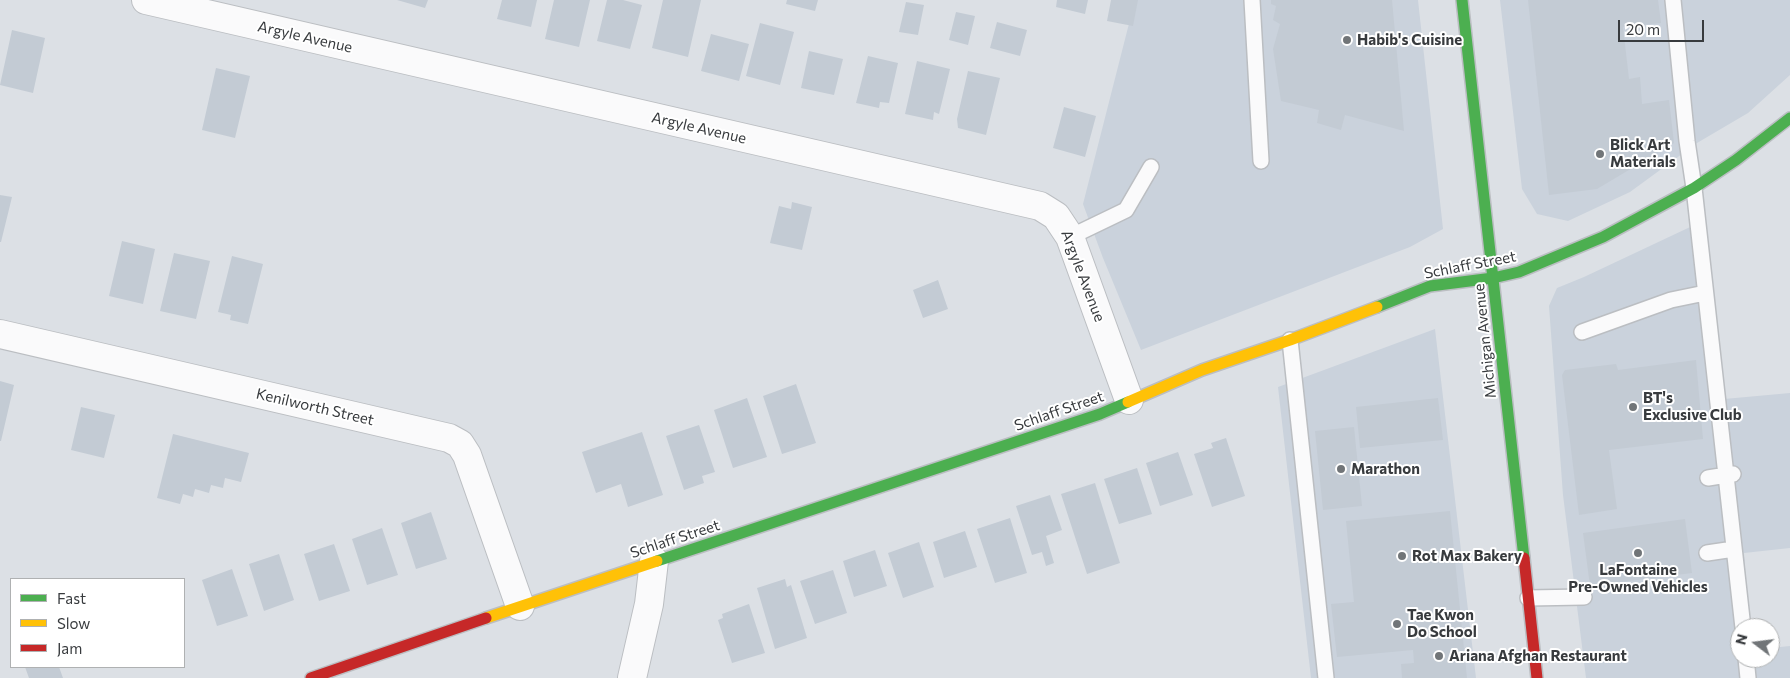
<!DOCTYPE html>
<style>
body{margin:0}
#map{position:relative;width:1790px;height:678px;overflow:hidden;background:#dce0e5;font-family:Commissioner,sans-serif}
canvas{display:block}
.legend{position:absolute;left:10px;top:578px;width:175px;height:90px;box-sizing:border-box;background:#fff;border:1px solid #afb1b2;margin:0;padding:6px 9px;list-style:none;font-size:15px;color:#383b3e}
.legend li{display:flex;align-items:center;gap:10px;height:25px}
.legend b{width:25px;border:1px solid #afb1b2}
.north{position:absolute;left:1730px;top:618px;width:50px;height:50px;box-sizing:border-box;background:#fff;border:1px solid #afb1b2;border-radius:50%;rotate:285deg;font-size:14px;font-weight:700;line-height:20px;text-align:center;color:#383b3e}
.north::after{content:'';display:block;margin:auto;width:18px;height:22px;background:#717578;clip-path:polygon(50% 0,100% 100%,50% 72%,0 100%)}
.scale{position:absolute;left:1618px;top:20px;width:86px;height:22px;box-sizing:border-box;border:2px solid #383b3e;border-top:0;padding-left:6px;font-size:15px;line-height:18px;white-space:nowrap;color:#383b3e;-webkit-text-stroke:4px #fff;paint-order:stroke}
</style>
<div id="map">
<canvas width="1790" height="678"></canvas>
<ul class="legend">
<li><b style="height:6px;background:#4caf50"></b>Fast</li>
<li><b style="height:6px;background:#ffc107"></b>Slow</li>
<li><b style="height:6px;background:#c62828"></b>Jam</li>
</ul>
<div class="north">N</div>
<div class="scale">20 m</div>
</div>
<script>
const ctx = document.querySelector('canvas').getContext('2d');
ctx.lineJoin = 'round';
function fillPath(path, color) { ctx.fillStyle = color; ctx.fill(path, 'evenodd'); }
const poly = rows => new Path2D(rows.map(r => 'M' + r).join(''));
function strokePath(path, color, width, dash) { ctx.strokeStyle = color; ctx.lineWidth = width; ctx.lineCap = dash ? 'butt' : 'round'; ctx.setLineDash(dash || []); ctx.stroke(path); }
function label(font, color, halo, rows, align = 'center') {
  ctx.font = font + ' Commissioner,sans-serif'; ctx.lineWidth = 4; ctx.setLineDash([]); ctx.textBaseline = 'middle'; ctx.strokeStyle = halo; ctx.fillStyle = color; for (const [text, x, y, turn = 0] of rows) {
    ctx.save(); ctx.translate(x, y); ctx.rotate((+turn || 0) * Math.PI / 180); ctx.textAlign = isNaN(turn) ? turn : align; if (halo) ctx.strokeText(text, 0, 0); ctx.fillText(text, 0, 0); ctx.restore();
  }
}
fillPath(poly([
 [1135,0,1418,0,1443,229,1410,247,1141,350,1103,258,1083,204],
 [1500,0,1790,0,1790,75,1748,113,1697,143,1630,192,1568,221,1537,214,1522,189],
 [1705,220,1724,399,1790,393,1790,548,1744,553,1749,628,1740,628,1740,658,1770,658,1770,648,1790,646,1790,678,1586,678,1563,495,1549,306,1557,288,1584,277],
 [1435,329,1476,678,1311,678,1278,387]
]), '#cad2dc');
fillPath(poly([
 [397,0,428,0,425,8],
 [502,0,537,0,531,27,497,19],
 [554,0,590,0,579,47,545,39],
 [607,0,623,0,642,5,630,49,597,41],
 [663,0,701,0,688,57,652,48],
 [787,0,818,0,815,11,786,4],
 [1057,0,1088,0,1085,14,1056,7],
 [1111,0,1138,0,1133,26,1107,21],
 [1271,0,1392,0,1404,131,1345,115,1341,130,1317,123,1319,110,1281,101,1273,49,1280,24,1273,20,1276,6,1271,4],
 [1528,0,1658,0,1661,23,1623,27,1629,79,1640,77,1642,104,1669,100,1674,143,1597,189,1549,195],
 [906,2,924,5,918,35,899,32],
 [956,12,975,16,968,45,949,40],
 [997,22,1027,30,1020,56,990,48],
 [760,23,794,32,780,85,746,76],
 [12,30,45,38,33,93,0,85],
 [711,34,749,44,739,81,701,71],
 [809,51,843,59,834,95,801,88],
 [868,56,898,63,889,103,880,102,879,108,856,103],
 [917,61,950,69,939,114,934,112,933,120,905,114],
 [216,68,250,76,235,138,202,130],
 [968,71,1000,78,986,135,958,128,957,119],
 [1064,107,1096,116,1085,157,1053,148],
 [0,195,12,197,1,242,0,242],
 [792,202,812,207,802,250,770,243,779,206,791,209],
 [122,241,155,249,143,304,109,296],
 [174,253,210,261,196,319,160,311],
 [232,256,263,264,248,324,230,320,231,315,218,312],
 [938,280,948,309,923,318,913,290],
 [1696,360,1703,439,1609,450,1617,509,1579,515,1562,375,1565,370,1616,364,1618,370],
 [0,381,14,385,1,441,0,441],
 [796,384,816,443,782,454,763,396],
 [747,398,767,457,733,468,714,410],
 [1438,398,1443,440,1360,448,1356,407],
 [81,407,115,415,104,458,71,450],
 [699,425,715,472,702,476,704,483,684,490,666,436],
 [1354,427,1362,506,1323,510,1315,431],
 [642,432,663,495,628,507,621,484,596,493,582,452],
 [173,434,249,453,241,482,225,478,223,488,211,485,209,493,195,489,193,497,183,494,180,504,157,498],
 [1226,438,1245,496,1212,507,1194,454,1213,448,1211,443],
 [1178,452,1193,495,1160,506,1146,463],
 [1137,468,1152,514,1119,524,1104,479],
 [1095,483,1120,563,1087,574,1061,494],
 [1050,495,1062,530,1046,536,1054,563,1046,566,1042,552,1032,555,1016,506],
 [1450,511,1467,678,1402,678,1401,664,1414,663,1413,650,1337,657,1331,604,1354,602,1346,521],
 [431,512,447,559,416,569,401,523],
 [1010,518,1027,573,995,583,977,529],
 [1685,519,1692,573,1590,586,1583,533],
 [382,528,398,575,367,585,352,539],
 [965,531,977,567,944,578,933,542],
 [919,542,934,587,903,598,888,553],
 [334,544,350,591,319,601,304,554],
 [875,550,887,586,854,597,843,561],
 [279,554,294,600,264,611,249,564],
 [232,569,248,616,217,626,202,580],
 [833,570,847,613,815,624,800,581],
 [785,579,787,587,791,585,807,638,775,649,757,588],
 [749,604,765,653,732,663,718,620,723,618,722,614],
 [25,667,59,667,63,678,29,678]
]), '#c3cbd4');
const lane = poly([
 [1252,0,1261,161],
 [1673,0,1687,141,1694,188,1743,628],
 [1070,237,1126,210,1151,167],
 [1582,332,1671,300,1705,293],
 [1290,340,1326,678],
 [1708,478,1733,474],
 [1707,553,1734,549],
 [1528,598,1584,597],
 [1746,658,1748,678]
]);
const street = poly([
 [146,0,1040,206,1056,216,1070,237,1129,400],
 [0,334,449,438,460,444,467,455,520,606],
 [632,678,649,604,654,561]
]);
const fast = poly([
 [1462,0,1524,558],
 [1377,307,1430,286,1493,278,1519,272,1603,237,1694,188,1736,160,1790,118],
 [657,561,1100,414,1128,402]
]);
const slow = poly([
 [1128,402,1202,370,1290,340,1377,307],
 [486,618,657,561]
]);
const jam = poly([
 [1524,558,1537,678],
 [311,678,486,618]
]);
strokePath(lane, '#bbbec2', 18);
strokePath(street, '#bbbec2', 30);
strokePath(fast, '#bbbec2', 14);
strokePath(slow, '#bbbec2', 14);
strokePath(jam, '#bbbec2', 14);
strokePath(lane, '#fafafb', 15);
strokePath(street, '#fafafb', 28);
strokePath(fast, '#4caf50', 11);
strokePath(slow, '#ffc107', 11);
strokePath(jam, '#c62828', 11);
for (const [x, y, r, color] of [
 [1347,40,5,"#717578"],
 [1600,154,5,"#717578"],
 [1633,407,5,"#717578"],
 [1341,469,5,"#717578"],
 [1638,553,5,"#717578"],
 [1402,556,5,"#717578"],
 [1397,624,5,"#717578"],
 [1439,656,5,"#717578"]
]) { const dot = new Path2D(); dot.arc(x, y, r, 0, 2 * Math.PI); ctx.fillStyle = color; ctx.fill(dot); strokePath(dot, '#fff', 2); }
label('15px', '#383b3e', '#fff', [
 ["Argyle Avenue",305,37,13],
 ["Argyle Avenue",699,128,13],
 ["Schlaff Street",1470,265,-11],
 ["Argyle Avenue",1083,276,69],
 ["Michigan Avenue",1485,341,-96],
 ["Kenilworth Street",315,407,13],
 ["Schlaff Street",1059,411,-19],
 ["Schlaff Street",675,539,-18]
]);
label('bold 15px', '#383b3e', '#fff', [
 ["Habib's Cuisine",1357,40],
 ["Blick Art",1610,145],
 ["Materials",1610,162],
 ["BT's",1643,398],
 ["Exclusive Club",1643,415],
 ["Marathon",1351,469],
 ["Rot Max Bakery",1412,556],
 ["LaFontaine",1638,570,"center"],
 ["Pre-Owned Vehicles",1638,587,"center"],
 ["Tae Kwon",1407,615],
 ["Do School",1407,632],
 ["Ariana Afghan Restaurant",1449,656]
], 'left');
</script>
